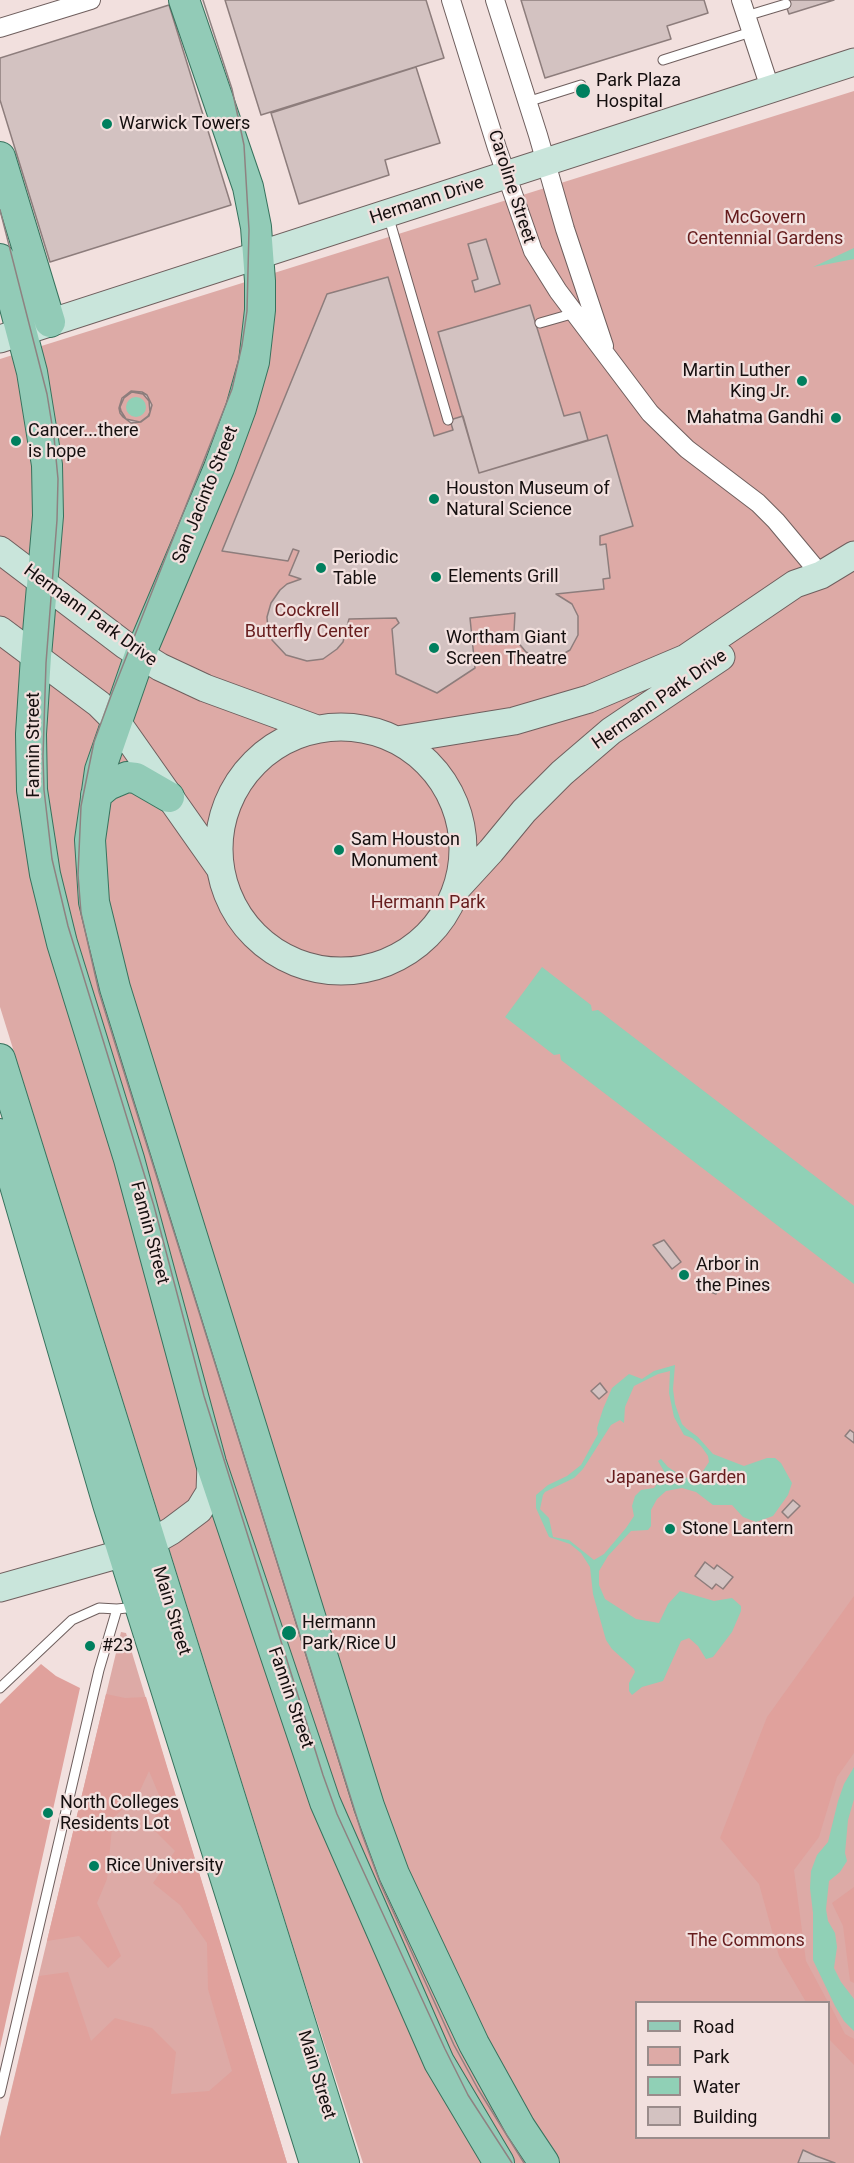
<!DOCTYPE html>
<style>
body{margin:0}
#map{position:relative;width:854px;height:2163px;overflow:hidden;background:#f2e0de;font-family:Roboto,sans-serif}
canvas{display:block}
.legend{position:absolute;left:635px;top:2001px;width:195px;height:138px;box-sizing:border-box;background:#f2e0de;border:2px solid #9a8c8b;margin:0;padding:8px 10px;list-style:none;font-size:18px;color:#150f0f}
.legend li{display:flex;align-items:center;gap:12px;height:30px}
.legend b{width:30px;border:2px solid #9a8c8b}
</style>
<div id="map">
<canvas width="854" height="2163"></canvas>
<ul class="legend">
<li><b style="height:8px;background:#92cbb7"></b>Road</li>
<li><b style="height:16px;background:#ddaaa6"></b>Park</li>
<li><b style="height:16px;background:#90d0b6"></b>Water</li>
<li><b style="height:16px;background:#d3c2c1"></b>Building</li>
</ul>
</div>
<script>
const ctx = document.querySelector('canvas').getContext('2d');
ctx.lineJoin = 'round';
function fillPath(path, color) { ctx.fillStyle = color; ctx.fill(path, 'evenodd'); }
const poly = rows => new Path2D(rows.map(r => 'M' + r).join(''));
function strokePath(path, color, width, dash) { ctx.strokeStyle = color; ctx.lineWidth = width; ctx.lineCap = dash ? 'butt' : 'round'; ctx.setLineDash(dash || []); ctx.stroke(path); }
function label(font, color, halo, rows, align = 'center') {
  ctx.font = font + ' Roboto,sans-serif'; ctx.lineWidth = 4.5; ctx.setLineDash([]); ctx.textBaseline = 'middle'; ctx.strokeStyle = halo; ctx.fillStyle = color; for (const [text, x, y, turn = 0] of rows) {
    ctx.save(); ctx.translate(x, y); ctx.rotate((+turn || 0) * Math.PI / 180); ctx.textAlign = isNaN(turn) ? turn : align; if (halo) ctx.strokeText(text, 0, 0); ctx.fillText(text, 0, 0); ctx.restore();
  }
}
fillPath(poly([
 [854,91,854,2163,363,2163,302,1975,0,1007,0,359],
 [636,2002,828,2002,828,2138,636,2138],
 [121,1632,126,1633,287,2163,0,2163,0,2137]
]), '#ddaaa6');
fillPath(poly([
 [854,1596,854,1753,837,1777,819,1837,794,1870,806,1961,828,2002,806,2002,779,1956,759,1884,720,1838,767,1717],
 [41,1664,56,1676,80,1688,0,2048,0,1704],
 [106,1694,125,1698,146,1697,287,2163,0,2163,0,2139,39,1976,68,1972,91,2041,115,2018,152,2028,176,2052,171,2094,209,2091,232,2071,208,1989,207,1943,180,1905,153,1883,175,1851,153,1829,159,1795,149,1771,138,1795,113,1818,107,1879,97,1903,121,1956,108,1968,79,1936,47,1941],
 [854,1887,854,1983,850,1981,843,1926,832,1903],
 [829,2003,845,2034,854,2039,854,2065,829,2039]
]), '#e0a19c');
fillPath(poly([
 [854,248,854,259,813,267,841,254],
 '126 407a10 10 0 1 1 20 0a10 10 0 1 1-20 0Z',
 [542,967,591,1005,592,1011,598,1010,854,1206,854,1284,561,1060,560,1054,554,1055,505,1017],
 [675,1365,673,1389,675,1404,682,1424,687,1429,698,1437,713,1454,744,1466,767,1458,775,1458,781,1463,792,1483,788,1495,773,1516,756,1522,743,1517,732,1505,713,1505,696,1492,682,1488,666,1491,657,1499,651,1510,651,1526,648,1530,631,1531,608,1556,599,1571,599,1585,605,1599,636,1619,659,1623,668,1604,680,1591,714,1601,732,1598,741,1606,741,1611,732,1632,713,1657,706,1659,698,1646,689,1638,681,1641,663,1681,642,1687,632,1695,629,1691,629,1683,635,1672,634,1669,612,1649,606,1640,593,1594,590,1567,581,1553,570,1544,549,1537,536,1508,536,1495,548,1485,567,1476,581,1465,598,1434,597,1428,603,1409,612,1388,629,1374,642,1379,654,1371],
 [670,1371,669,1393,674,1417,684,1435,692,1438,701,1446,708,1456,709,1462,699,1477,695,1479,683,1477,668,1467,661,1459,658,1461,665,1473,654,1488,641,1490,635,1496,632,1506,634,1516,626,1528,604,1554,594,1560,569,1540,553,1537,549,1518,540,1509,543,1495,545,1492,574,1478,583,1469,611,1425,620,1420,624,1423,625,1407,634,1386,658,1374],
 [854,1767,854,1799,848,1820,845,1853,847,1861,840,1872,829,1881,826,1909,828,1921,835,1933,837,1947,834,1968,841,1982,854,1999,854,2031,844,2021,835,2006,813,1960,813,1913,810,1888,811,1871,817,1855,828,1842,838,1801,844,1784]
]), '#90d0b6');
const building = poly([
 [225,0,426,0,444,58,261,115,225,0],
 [521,0,704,0,708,13,667,26,671,39,545,78,521,0],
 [784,0,834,0,789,14,784,0],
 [169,5,231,205,50,262,0,100,0,58,169,5],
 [416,67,440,143,385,160,389,175,299,204,271,113,416,67],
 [486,239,500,284,475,292,472,281,478,279,468,244,486,239],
 [388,277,434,436,453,430,450,420,463,416,479,473,607,435,633,526,600,536,600,545,606,544,610,578,603,579,604,589,556,594,572,604,578,616,578,635,570,650,558,657,547,660,538,658,526,652,516,640,514,632,515,613,470,618,475,668,437,693,396,674,392,629,399,623,396,618,349,619,343,642,337,649,323,659,307,661,286,655,272,640,268,630,267,617,271,603,280,590,287,584,301,579,289,575,299,551,293,549,288,561,222,551,327,294,388,277],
 [530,305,564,416,580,412,588,440,479,473,438,332,530,305],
 [131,391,142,392,147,395,152,405,149,416,141,422,131,423,123,417,120,413,119,408,122,398,131,391],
 [132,392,143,394,149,401,150,412,148,416,140,422,126,419,121,411,120,407,124,398,132,392],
 [664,1240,681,1262,672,1269,653,1245,664,1240],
 [703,1279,720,1284,716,1294,700,1288,703,1279],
 [600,1383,607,1392,599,1399,591,1391,600,1383],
 [850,1430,854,1433,854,1443,845,1436,850,1430],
 [793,1500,800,1506,788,1518,782,1512,793,1500],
 [705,1562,714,1569,717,1565,733,1577,723,1589,716,1584,712,1589,695,1576,705,1562],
 [803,2150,816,2156,835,2163,798,2163,803,2150]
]);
fillPath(building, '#d3c2c1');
strokePath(building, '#8d7d7c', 1.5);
const lane = poly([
 [746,16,786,4],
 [663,60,751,32],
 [527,102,581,85],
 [388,215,448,420],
 [540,323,575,313],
 [0,1688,72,1620,99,1608,117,1609,136,1607],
 [0,2093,99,1670,117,1609]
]);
const street = poly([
 [451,0,497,148,533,251,558,291,650,413,687,449,758,503,776,521,821,575],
 [495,0,538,135,565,229,604,346],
 [741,0,770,88],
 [0,28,91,0]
]);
const secondary = poly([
 [0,339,854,62],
 [0,550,125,645,160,667,205,688,317,729],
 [0,630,99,704,117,722,219,867],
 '219 849a122 122 0 1 1 244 0a122 122 0 1 1-244 0Z',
 [397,740,514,721,589,699,686,658,795,584,821,575,854,555],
 [457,888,491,851,524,811,562,773,611,731,721,657],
 [0,1588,124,1553,150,1543,171,1531,199,1510,210,1492,211,1463]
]);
const primary = poly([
 [184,0,248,187,256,227,260,281,260,310,254,362,241,408,219,468,140,655,100,770,90,840,94,902,115,988,369,1806,394,1874,474,2044,520,2127,544,2163],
 [0,157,50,322],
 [0,259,12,296,32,372,47,465,48,516,36,656,31,734,32,790,45,874,62,943,129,1159,211,1463,325,1802,439,2062,499,2163],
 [96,795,108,785,127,777,136,778,169,797],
 [0,1059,344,2163],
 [0,1134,108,1504,315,2163]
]);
strokePath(lane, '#6f5f5e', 11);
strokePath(street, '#6f5f5e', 20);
strokePath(secondary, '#6f5f5e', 29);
strokePath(primary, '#37725d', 32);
strokePath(lane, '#fff', 9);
strokePath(street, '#fff', 18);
strokePath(secondary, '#c9e5db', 27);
strokePath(primary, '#92cbb7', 30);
strokePath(poly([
 [203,0,232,89,244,145,249,230,247,311,242,345,232,389,112,693,94,742,81,806,78,875,81,913,99,992,362,1834,381,1885,454,2045,478,2089,524,2163],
 [0,210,47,394,54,437,58,479,57,520,46,663,43,756,44,790,52,859,68,926,154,1206,204,1396,323,1775,337,1814,445,2049,468,2095,512,2163]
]), '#8e8281', 1.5);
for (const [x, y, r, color] of [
 [583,91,8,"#007f5e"],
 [107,124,6,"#007f5e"],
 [802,381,6,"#007f5e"],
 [836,418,6,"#007f5e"],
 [16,441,6,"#007f5e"],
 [434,499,6,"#007f5e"],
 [321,568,6,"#007f5e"],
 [436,577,6,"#007f5e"],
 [434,648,6,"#007f5e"],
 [339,850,6,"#007f5e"],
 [684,1275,6,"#007f5e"],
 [670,1529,6,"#007f5e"],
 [289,1633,8,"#007f5e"],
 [90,1646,6,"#007f5e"],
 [48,1813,6,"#007f5e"],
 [94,1866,6,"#007f5e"]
]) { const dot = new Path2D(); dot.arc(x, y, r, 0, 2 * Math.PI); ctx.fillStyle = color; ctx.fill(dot); strokePath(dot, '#f2e0de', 2); }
label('18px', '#150f0f', '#f2e0de', [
 ["Park Plaza",596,81],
 ["Hospital",596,102],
 ["Warwick Towers",119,124],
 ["Martin Luther",790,371,"right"],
 ["King Jr.",790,392,"right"],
 ["Mahatma Gandhi",824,418,"right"],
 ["Cancer...there",28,431],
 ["is hope",28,452],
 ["Houston Museum of",446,489],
 ["Natural Science",446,510],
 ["Periodic",333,558],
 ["Table",333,579],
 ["Elements Grill",448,577],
 ["Wortham Giant",446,638],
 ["Screen Theatre",446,659],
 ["Sam Houston",351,840],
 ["Monument",351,861],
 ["Arbor in",696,1265],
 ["the Pines",696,1286],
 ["Stone Lantern",682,1529],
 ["Hermann",302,1623],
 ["Park/Rice U",302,1644],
 ["#23",102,1646],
 ["North Colleges",60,1803],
 ["Residents Lot",60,1824],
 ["Rice University",106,1866]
], 'left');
label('18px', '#150f0f', '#f2e0de', [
 ["Caroline Street",511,187,72],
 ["Hermann Drive",427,201,-18],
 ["San Jacinto Street",206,495,-68],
 ["Hermann Park Drive",90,616,36],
 ["Hermann Park Drive",660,700,-35],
 ["Fannin Street",34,745,-90],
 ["Fannin Street",149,1233,75],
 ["Main Street",171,1611,73],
 ["Fannin Street",290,1698,71],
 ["Main Street",316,2075,73]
]);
label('18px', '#661c1d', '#f2e0de', [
 ["McGovern",765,218],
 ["Centennial Gardens",765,239],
 ["Cockrell",307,611],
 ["Butterfly Center",307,632],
 ["Hermann Park",428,903],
 ["Japanese Garden",676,1478],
 ["The Commons",746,1941]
]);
</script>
